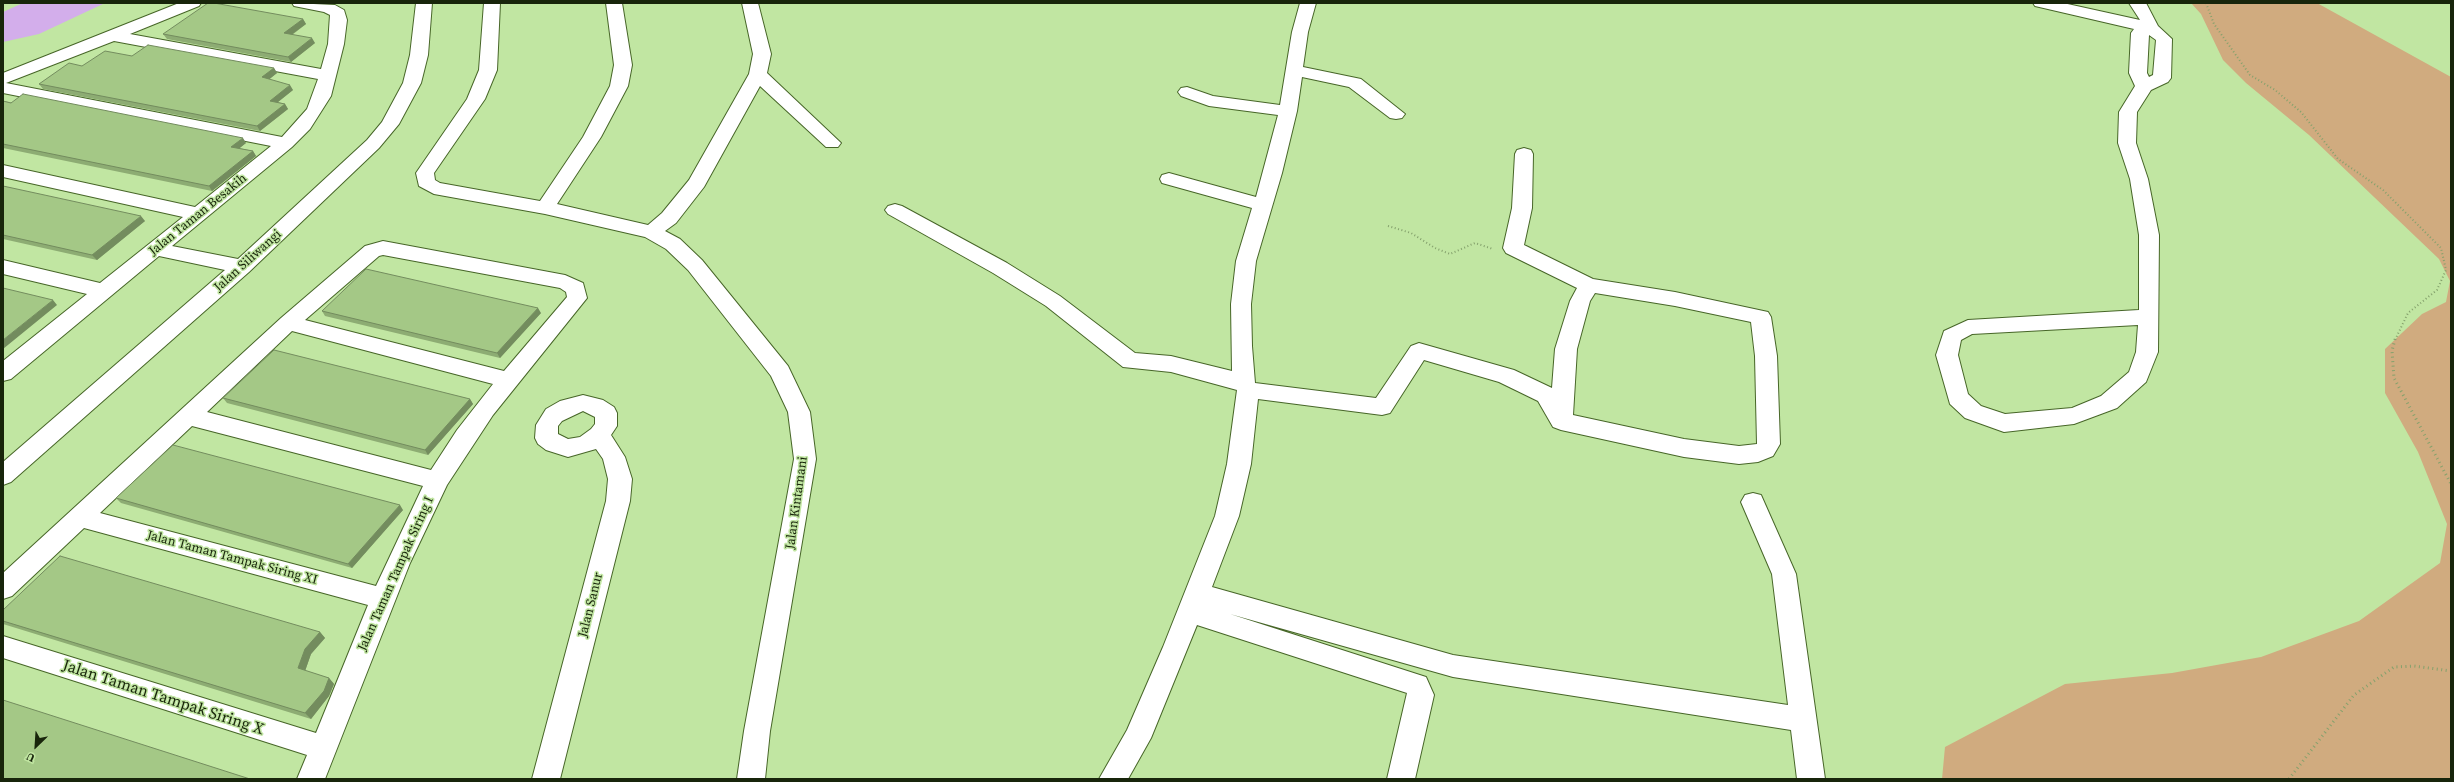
<!DOCTYPE html>
<style>
body{margin:0}
#map{position:relative;width:2454px;height:782px;overflow:hidden;background:#c1e6a2;font-family:"Source Serif 4",serif}
canvas{display:block}
.frame{position:absolute;inset:0;border:4px solid #18250b;pointer-events:none}
.north{position:absolute;left:16px;top:726px;width:40px;height:40px;-webkit-text-stroke:3px #c1e6a2;paint-order:stroke;rotate:205deg;font-size:11px;font-weight:700;line-height:16px;text-align:center;color:#18250b}
.north::after{content:'';display:block;margin:auto;width:14px;height:18px;background:#18250b;clip-path:polygon(50% 0,100% 100%,50% 72%,0 100%)}
</style>
<div id="map">
<canvas width="2454" height="782"></canvas>
<div class="frame"></div>
<div class="north">U</div>
</div>
<script>
const ctx = document.querySelector('canvas').getContext('2d');
ctx.lineJoin = 'round';
function fillPath(path, color) { ctx.fillStyle = color; ctx.fill(path, 'evenodd'); }
const poly = rows => new Path2D(rows.map(r => 'M' + r).join(''));
function strokePath(path, color, width, dash) { ctx.strokeStyle = color; ctx.lineWidth = width; ctx.lineCap = dash ? 'butt' : 'round'; ctx.setLineDash(dash || []); ctx.stroke(path); }
function label(font, color, halo, rows, align = 'center') {
  ctx.font = font + ' "Source Serif 4",serif'; ctx.lineWidth = 3; ctx.setLineDash([]); ctx.textBaseline = 'middle'; ctx.strokeStyle = halo; ctx.fillStyle = color; for (const [text, x, y, turn = 0] of rows) {
    ctx.save(); ctx.translate(x, y); ctx.rotate((+turn || 0) * Math.PI / 180); ctx.textAlign = isNaN(turn) ? turn : align; if (halo) ctx.strokeText(text, 0, 0); ctx.fillText(text, 0, 0); ctx.restore();
  }
}
fillPath(poly([
 [2191,3,2317,3,2451,77,2451,779,1942,779,1945,747,2065,684,2172,673,2261,657,2359,621,2440,563,2447,524,2418,452,2385,393,2385,349,2422,314,2446,302,2450,281,2439,259,2309,135,2246,83,2223,60,2201,14]
]), '#d0ab7f');
fillPath(poly([
 [23,3,105,3,39,34,3,42,3,12]
]), '#d3aeeb');
const minor = poly([
 [179,3,201,3,199,6,130,34,321,69,328,44,330,15,324,12,294,6,292,3,335,5,344,10,347,20,344,44,331,96,310,129,292,147,172,246,238,259,367,140,382,122,403,83,410,55,416,3,432,3,428,55,421,83,399,124,379,148,249,272,11,482,3,485,3,462,225,270,159,256,11,379,3,381,3,361,87,294,3,274,3,260,100,283,183,217,3,177,3,165,195,207,271,146,3,93,3,73,179,3],
 [114,41,318,79,307,109,282,137,6,83,114,41],
 [484,3,500,3,497,70,485,99,434,173,435,180,440,183,540,201,583,137,610,86,614,65,606,3,622,3,632,65,628,86,601,137,557,204,648,225,662,213,689,180,749,74,753,54,742,3,758,3,771,54,767,73,841,143,838,147,826,147,760,86,704,187,676,223,665,231,680,239,702,260,788,366,810,412,816,459,770,731,765,779,737,779,744,731,794,459,788,412,771,376,688,270,666,249,645,237,545,214,434,194,419,186,416,173,467,99,479,70,484,3],
 [1300,3,1316,3,1308,32,1303,67,1361,79,1405,114,1402,118,1396,119,1390,118,1349,87,1302,77,1297,111,1282,173,1256,261,1251,304,1252,346,1255,383,1376,398,1411,346,1419,343,1514,370,1552,388,1555,349,1570,301,1577,288,1506,253,1503,248,1512,208,1515,154,1517,150,1524,148,1531,150,1533,154,1532,208,1524,245,1593,279,1675,292,1768,312,1771,317,1777,356,1780,444,1773,456,1758,462,1739,464,1684,457,1561,430,1553,427,1538,401,1499,382,1424,360,1390,413,1382,415,1258,399,1251,464,1239,516,1212,587,1453,655,1788,705,1772,574,1741,502,1745,495,1753,493,1761,495,1796,574,1825,779,1797,779,1791,730,1453,677,1230,614,1426,677,1434,695,1415,779,1387,779,1407,693,1197,625,1151,738,1128,779,1099,779,1127,730,1163,647,1215,516,1227,464,1237,390,1171,372,1123,367,1046,306,993,273,888,214,885,210,888,206,895,204,902,206,1007,263,1060,296,1135,353,1171,356,1232,371,1231,304,1236,261,1252,208,1162,183,1160,179,1162,175,1169,173,1256,197,1278,115,1209,106,1181,96,1178,92,1181,88,1187,87,1213,96,1280,105,1292,32,1300,3],
 [1595,293,1675,306,1751,322,1755,356,1757,444,1739,446,1684,439,1573,415,1577,349,1590,301,1595,293],
 [2033,3,2063,3,2140,20,2129,3,2146,3,2158,26,2172,39,2171,78,2168,82,2151,90,2137,112,2136,143,2148,179,2159,235,2158,352,2146,382,2117,408,2074,424,2004,432,1965,418,1950,404,1936,355,1944,331,1968,320,2139,310,2139,235,2130,179,2118,143,2119,112,2135,86,2129,73,2131,33,2134,29,2035,6,2033,3],
 [2149,35,2156,40,2153,75,2149,77,2147,73,2149,35],
 [2138,325,2136,352,2129,372,2101,396,2072,408,2005,414,1981,406,1968,394,1958,355,1961,340,1972,334,2138,325],
 [383,241,565,275,583,283,587,298,493,415,447,485,410,563,325,779,297,779,307,755,3,658,3,636,316,733,368,605,84,528,12,596,3,599,3,573,281,318,365,246,383,241],
 [383,255,560,288,566,292,567,297,504,371,305,320,379,256,383,255],
 [292,331,493,384,457,430,431,470,207,412,292,331],
 [192,426,423,486,376,586,100,513,192,426],
 [583,395,603,400,614,407,617,413,617,426,611,435,625,457,632,479,630,501,560,779,532,779,606,501,608,479,603,459,596,449,568,457,546,450,538,444,535,438,536,425,546,409,560,401,583,395],
 [583,411,595,417,595,424,591,429,580,437,568,439,558,434,558,426,562,421,583,411]
]);
strokePath(minor, '#476628', 2);
strokePath(poly([
 [2206,3,2214,24,2250,75,2275,90,2301,112,2338,159,2383,190,2441,248,2446,270,2437,290,2408,313,2395,340],
 [1388,226,1411,233,1435,248,1450,254,1475,243,1493,249]
]), '#84a16c', 2, [1, 2.5]);
strokePath(poly([
 [2395,339,2392,351,2394,378,2451,484],
 [2289,779,2354,695,2394,667,2414,666,2451,671]
]), '#84a16c', 3, [1, 3.5]);
fillPath(minor, '#fff');
fillPath(poly([
 [303,19,306,24,292,35,315,43,291,62,167,39,163,34],
 [82,66,274,68,277,73,269,79,293,90,278,102,285,104,288,109,260,131,43,89,39,84],
 [3,101,246,143,239,148,253,151,256,156,212,191,3,148],
 [3,186,145,221,97,260,3,239],
 [322,311,541,313,500,358,325,316],
 [223,398,470,399,473,404,428,455,227,403],
 [116,498,403,510,352,568,121,503],
 [3,610,320,632,325,638,311,654,305,671,329,678,334,684,329,696,311,719,3,624]
]), '#8dac73');
fillPath(poly([
 [303,19,306,24,287,38,284,33],
 [312,38,315,43,291,62,288,57],
 [274,68,277,73,266,82,262,77],
 [290,85,293,90,273,106,270,101],
 [285,104,288,109,260,131,257,126],
 [243,138,246,143,235,152,231,147],
 [253,151,256,156,212,191,209,186],
 [141,216,145,221,97,260,92,255],
 [53,300,57,305,3,349,3,340],
 [538,308,541,313,500,358,497,353],
 [470,399,473,404,428,455,425,450],
 [400,505,403,510,352,568,348,564],
 [320,632,325,638,311,654,304,674,298,668,305,649],
 [329,678,334,684,329,696,311,719,305,713]
]), '#738c5e');
const building = poly([
 [208,3,214,3,303,19,284,33,312,38,288,57,163,34,208,3],
 [148,45,274,68,262,77,290,85,270,101,285,104,257,126,39,84,69,63,82,66,105,51,132,56,148,45],
 [23,94,243,138,231,147,253,151,209,186,3,144,3,101,11,103,23,94],
 [3,186,141,216,92,255,3,235,3,186],
 [366,269,538,308,497,353,322,311,366,269],
 [3,288,53,300,3,340,3,288],
 [274,350,470,399,425,450,223,398,274,350],
 [173,445,400,505,348,564,116,498,173,445],
 [60,556,320,632,305,649,298,668,329,678,324,691,305,713,3,621,3,610,60,556],
 [3,700,250,779,3,779,3,700]
]);
fillPath(building, '#a4c886');
strokePath(building, '#738c5e', 1);
label('13px', '#18250b', '#c1e6a2', [
 ["Jalan Taman Besakih",198,215,-39],
 ["Jalan Siliwangi",248,261,-42],
 ["Jalan Kintamani",797,503,-82],
 ["Jalan Taman Tampak Siring XI",232,558,15],
 ["Jalan Taman Tampak Siring I",396,574,-66],
 ["Jalan Sanur",591,605,-76]
]);
label('16px', '#18250b', '#c1e6a2', [
 ["Jalan Taman Tampak Siring X",163,698,18]
]);
</script>
